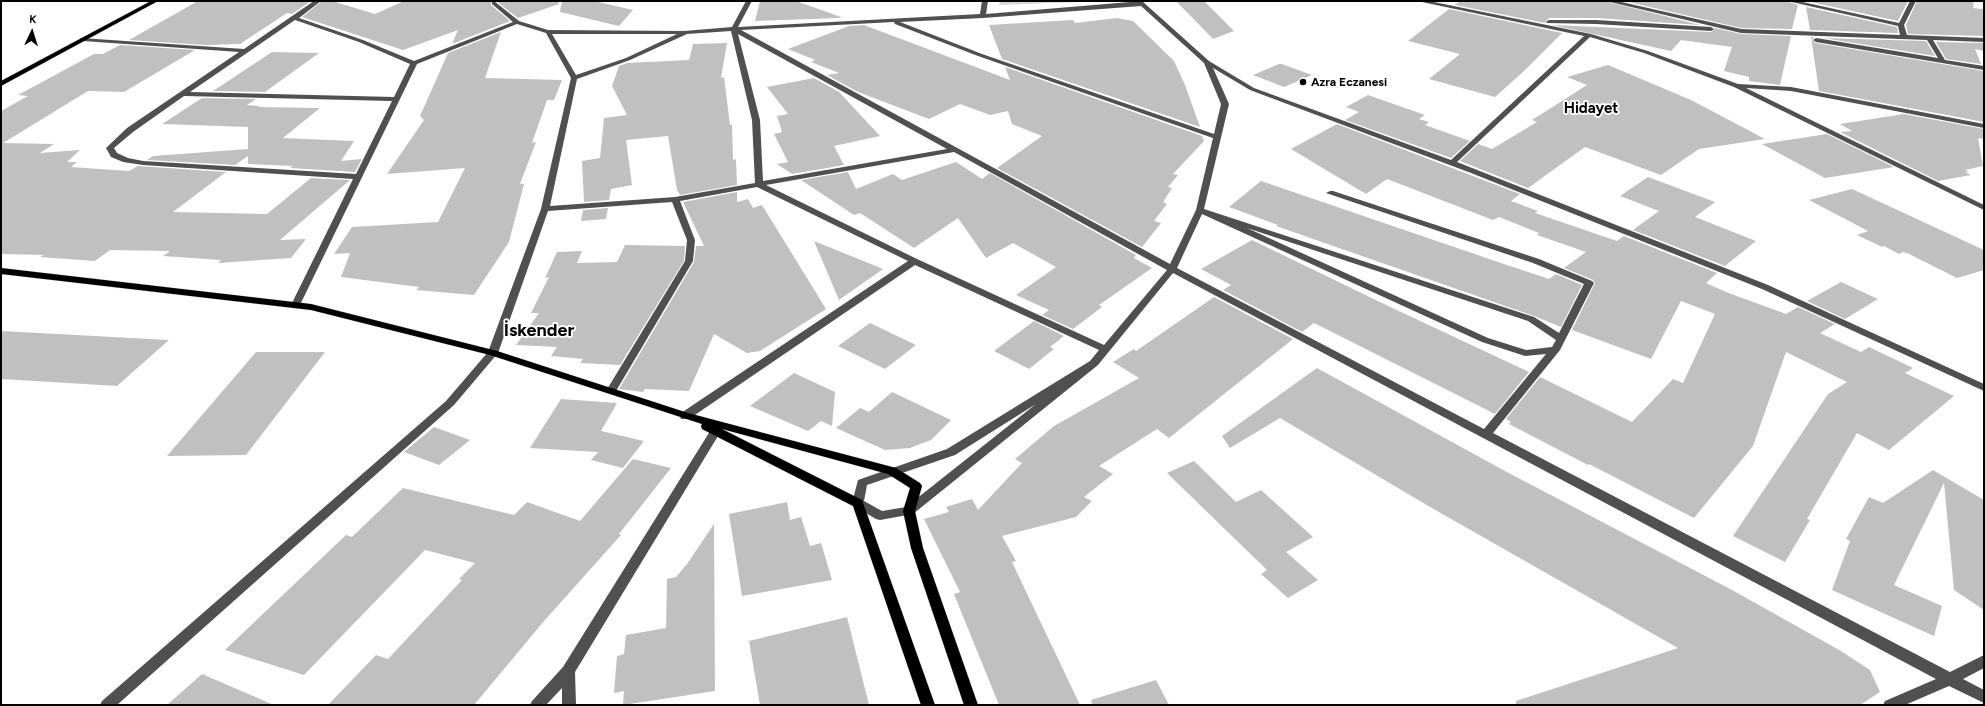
<!DOCTYPE html>
<meta charset="utf-8">
<style>
body{margin:0}
#map{position:relative;width:1985px;height:706px;overflow:hidden;background:#fff;font-family:Figtree,sans-serif}
canvas{display:block}
.frame{position:absolute;inset:0;border:2px solid #000;pointer-events:none}
.north{position:absolute;left:12px;top:12px;width:40px;height:40px;-webkit-text-stroke:3px #fff;paint-order:stroke;rotate:4deg;font-size:11px;font-weight:700;line-height:16px;text-align:center;color:#000}
.north::after{content:'';display:block;margin:auto;width:14px;height:18px;background:#000;clip-path:polygon(50% 0,100% 100%,50% 72%,0 100%)}
</style>
<div id="map">
<canvas width="1985" height="706"></canvas>
<div class="frame"></div>
<div class="north">K</div>
</div>
<script>
const ctx = document.querySelector('canvas').getContext('2d');
ctx.lineJoin = 'round';
function fillPath(path, color) { ctx.fillStyle = color; ctx.fill(path, 'evenodd'); }
const poly = rows => new Path2D(rows.map(r => 'M' + r).join(''));
function strokePath(path, color, width, dash) { ctx.strokeStyle = color; ctx.lineWidth = width; ctx.lineCap = dash ? 'butt' : 'round'; ctx.setLineDash(dash || []); ctx.stroke(path); }
function label(font, color, halo, rows, align = 'center') {
  ctx.font = font + ' Figtree,sans-serif'; ctx.lineWidth = 3.5; ctx.setLineDash([]); ctx.textBaseline = 'middle'; ctx.strokeStyle = halo; ctx.fillStyle = color; for (const [text, x, y, turn = 0] of rows) {
    ctx.save(); ctx.translate(x, y); ctx.rotate((+turn || 0) * Math.PI / 180); ctx.textAlign = isNaN(turn) ? turn : align; if (halo) ctx.strokeText(text, 0, 0); ctx.fillText(text, 0, 0); ctx.restore();
  }
}
fillPath(poly([
 [1000,1,1107,1,999,5]
]), '#d7d7d7');
fillPath(poly([
 [198,1,311,1,292,14,287,13,240,44,205,45,129,40],
 [322,1,332,1,375,14,404,1,491,1,491,5,510,21,452,44,458,30,403,50,302,17],
 [496,1,558,1,559,4,518,18],
 [562,1,594,1,633,10,619,26,560,12],
 [760,1,796,1,841,17,841,18,755,21],
 [1176,1,1204,1,1234,31,1213,39],
 [1460,1,1605,1,1700,25,1596,18,1549,18,1545,23,1455,5],
 [1624,1,1786,1,1798,5,1792,29,1741,28],
 [1806,1,1908,1,1898,21],
 [1917,1,1974,1,1973,8,1984,9,1984,36,1908,34,1906,25],
 [1806,7,1897,27,1898,33,1810,30],
 [1449,9,1562,33,1524,71,1495,97,1429,79,1460,54,1408,41],
 [1117,18,1133,21,1174,61,1185,85,1200,127,1002,59,989,25,1073,20,1075,23],
 [864,25,1010,80,1005,67,1202,136,1204,141,1173,174,1178,175,1168,187,1172,188,1163,202,1167,204,1154,221,1161,223,1142,247,997,168,1042,136,1012,124,1008,111,990,115,960,104,929,119,858,92,827,75,839,73,811,62,815,60,788,49,849,26],
 [1552,25,1711,32,1715,28,1741,34,1791,36,1780,85,1749,81,1749,77,1724,71,1732,47,1681,40,1671,51],
 [501,32,485,78,562,80,554,100,547,100,532,143,536,142,520,184,524,184,509,242,474,295,416,290,419,287,341,277,350,253,334,254,352,227,438,222,465,168,387,174,424,120,420,116,448,53],
 [1811,37,1814,37,1812,40,1816,43,1984,71,1984,122,1819,91],
 [1823,38,1926,41,1935,56],
 [1936,42,1984,43,1984,51,1975,49,1981,64,1946,59],
 [727,43,721,78,724,77,730,125,732,124,733,160,736,159,737,185,680,195,677,190,668,136,626,140,632,185,611,189,609,200,584,202,582,161,600,158,604,118,627,115,612,86,619,66,627,63,689,60,693,44],
 [120,45,195,50,124,92,88,91,3,143,54,144,40,153,80,150,67,162,77,162,71,167,129,171,138,166,226,172,173,212,267,214,311,178,350,180,280,240,306,239,291,258,218,263,221,260,163,256,170,251,110,250,95,261,40,257,44,255,1,254,1,111,28,96,18,95,94,54,103,54],
 [272,52,319,53,265,92,213,91],
 [1279,64,1282,64,1312,75,1284,87,1253,75],
 [1608,65,1691,100,1765,139,1699,149,1661,175,1585,147,1528,188,1460,161,1478,144,1492,149,1537,122,1532,120,1587,85,1567,77],
 [814,78,839,92,880,136,834,146,844,165,792,174,777,164,788,162,774,134,782,132,777,116,788,114,767,87],
 [1368,95,1425,115,1419,119,1429,122,1425,125,1470,141,1451,158,1345,120,1359,112,1346,107],
 [202,98,256,99,247,105,260,106,258,107,320,108,283,138,354,141,341,161,362,159,355,172,290,168,293,166,248,164,248,156,235,165,147,160,153,156,248,149,248,127,162,124],
 [1904,114,1984,129,1984,139,1978,138,1983,166,1965,170,1969,172,1965,172,1971,175,1938,181,1840,132,1852,131,1840,124],
 [1337,124,1520,194,1511,201,1538,211,1535,213,1617,241,1624,236,1717,273,1706,283,1726,292,1786,314,1798,307,1835,324,1820,333,1861,352,1869,347,1913,368,1905,373,1954,396,1889,450,1857,433,1807,519,1810,520,1785,562,1733,536,1828,394,1847,382,1786,352,1753,446,1694,518,1589,464,1588,465,1509,424,1511,422,1506,419,1540,377,1632,422,1673,379,1683,383,1715,314,1681,301,1651,359,1572,330,1595,283,1593,280,1564,268,1586,252,1537,235,1539,233,1499,217,1493,220,1387,179,1366,194,1291,149],
 [1827,134,1894,167,1825,178,1762,144],
 [956,162,982,179,990,173,1136,255,1134,258,1152,268,1099,305,1102,307,1073,329,1042,315,1049,310,1016,295,1056,267,1013,243,986,258,958,218,914,248,860,213,854,215,801,180,848,172,856,189,893,174,902,180],
 [1648,177,1715,202,1695,217,1756,241,1725,266,1633,230,1659,211,1620,196],
 [1261,181,1504,264,1549,279,1556,274,1582,285,1561,327,1534,316,1276,226,1278,225,1229,207],
 [1852,189,1984,250,1984,270,1957,278,1909,254,1903,252,1899,254,1884,246,1882,247,1857,235,1868,231,1809,200],
 [737,192,737,202,748,199,753,208,762,205,826,309,760,351,747,353,714,334,689,391,645,389,643,392,619,389,694,262,696,246,704,246,683,202],
 [608,208,606,219,581,221,583,210],
 [1252,240,1384,304,1529,372,1495,414,1314,323,1302,332,1223,290,1231,285,1201,269],
 [814,241,883,269,839,300],
 [625,245,685,246,684,261,620,365,580,363,583,359,551,356,557,347,516,345,539,313,531,313,549,277,545,278,557,252,582,251,577,263,617,262],
 [1841,282,1878,299,1845,319,1807,301],
 [1214,297,1293,339,1169,438,1157,429,1099,466,1113,474,1084,497,1092,501,1076,517,1002,536,1016,561,1012,562,1080,705,999,705,954,594,960,592,924,519,949,512,946,507,972,499,978,510,1022,463,1015,459,1054,426,1139,378,1113,362,1134,349,1136,351],
 [1034,321,1064,336,1050,347,1054,349,1029,369,994,351],
 [870,323,916,345,885,369,838,346],
 [1,331,169,340,117,386,1,379],
 [256,352,325,352,246,455,167,456],
 [1317,368,1505,471,1732,590,1841,651,1870,670,1880,692,1860,705,1516,705,1516,701,1678,648,1430,507,1280,418,1230,448,1222,436],
 [794,373,835,392,832,426,821,421,808,431,750,406],
 [892,392,951,420,931,440,910,448,885,450,836,428,860,408,869,412],
 [561,399,617,403,601,431,644,441,623,468,591,460,598,452,530,448],
 [434,427,470,440,439,465,404,452],
 [633,459,671,468,619,534,621,535,544,621,474,705,328,705,376,655,388,659,462,580,459,579,475,563,425,550,304,675,225,650,346,535,352,537,403,488,514,515,527,502,580,521],
 [1194,461,1236,502,1261,490,1313,537,1286,552,1318,580,1288,598,1261,574,1267,570,1167,473],
 [1933,470,1984,500,1984,610,1954,590,1944,483,1894,585,1942,606,1934,636,1832,590,1850,541,1846,539,1869,497,1883,503],
 [787,502,790,520,801,517,810,546,821,543,832,580,742,596,729,514],
 [714,524,715,691,623,705,624,691,614,693,617,656,624,654,626,635,666,628,667,579,676,577,687,564],
 [847,617,869,705,760,705,749,641],
 [202,674,274,705,167,705],
 [1156,680,1169,705,1092,705,1091,700]
]), '#c0c0c0');
const major = poly([
 [151,1,158,1,1,86,1,81,151,1],
 [1,268,311,304,497,351,688,413,896,468,920,483,922,486,915,511,923,548,978,705,964,705,911,548,903,511,910,488,888,474,722,429,862,500,935,705,921,705,853,506,702,429,701,426,702,424,490,355,311,310,1,274,1,268]
]);
strokePath(major, '#dbdbdb', 1);
fillPath(poly([
 [314,1,321,1,299,18,363,40,414,61,513,22,492,4,492,2,494,1,519,21,548,30,684,31,732,27,746,1,752,1,738,27,980,14,982,1,988,1,986,14,1142,1,1209,61,1254,88,1451,160,1584,36,1417,1,1429,1,1591,34,1648,51,1738,84,1791,87,1984,124,1984,128,1791,91,1746,88,1984,205,1984,210,1734,87,1644,53,1590,37,1457,162,1768,285,1984,384,1984,391,1762,289,1471,173,1250,90,1213,68,1229,104,1204,209,1534,317,1559,333,1584,284,1533,263,1326,193,1330,191,1333,191,1539,259,1592,281,1594,283,1560,350,1493,433,1950,672,1984,655,1984,668,1963,679,1984,690,1984,703,1949,686,1905,705,1883,705,1885,701,1936,679,1173,273,1098,365,913,514,880,520,876,519,854,506,852,503,858,480,947,449,1090,361,1099,350,915,265,689,419,681,419,680,416,681,413,908,261,757,187,680,201,695,240,693,261,616,391,611,394,606,391,685,261,687,240,672,202,548,211,498,353,454,405,117,705,100,705,102,701,446,401,488,352,541,209,571,78,546,33,517,24,417,64,299,307,296,308,291,305,353,179,143,165,123,162,111,157,106,148,127,128,239,52,83,41,80,39,81,38,244,49,314,1],
 [1141,6,1204,63,1221,104,1214,134,982,54,900,22,983,18,1141,6],
 [295,20,359,42,410,64,394,97,190,92,295,20],
 [894,22,895,24,978,56,1213,138,1196,210,1170,264,741,30,894,22],
 [731,31,752,120,755,183,675,197,550,206,577,79,630,60,687,34,731,31],
 [552,34,677,34,626,58,576,75,552,34],
 [738,34,947,149,763,181,760,120,738,34],
 [184,96,392,101,356,174,143,161,128,158,117,153,114,148,133,132,184,96],
 [954,152,1167,270,1104,345,917,259,766,185,954,152],
 [1202,214,1482,342,1525,356,1546,354,1484,429,1177,268,1202,214],
 [1247,228,1528,321,1556,340,1552,347,1526,350,1488,338,1247,228],
 [1036,404,906,507,882,511,864,501,867,485,955,455,1036,404],
 [1606,1,1617,1,1741,29,1900,35,1898,26,1787,1,1798,1,1899,23,1910,1,1916,1,1904,25,1907,35,1984,38,1984,42,1933,40,1945,60,1984,66,1984,70,1816,42,1813,40,1816,38,1938,58,1927,40,1741,33,1606,1],
 [1549,20,1596,20,1711,27,1714,29,1711,31,1596,24,1547,23,1546,22,1549,20],
 [716,427,720,428,721,431,575,672,576,705,562,705,562,688,546,705,530,705,532,701,563,667,712,428,716,427]
]), '#505050');
fillPath(major, '#000');
for (const [x, y, r, color] of [
 [1303,82,4,"#000"]
]) { const dot = new Path2D(); dot.arc(x, y, r, 0, 2 * Math.PI); ctx.fillStyle = color; ctx.fill(dot); strokePath(dot, '#fff', 1.5); }
label('bold 12px', '#000', '#fff', [
 ["Azra Eczanesi",1311,82]
], 'left');
label('bold 15px', '#000', '#fff', [
 ["Hidayet",1591,109]
]);
label('bold 18px', '#000', '#fff', [
 ["İskender",539,331]
]);
</script>
